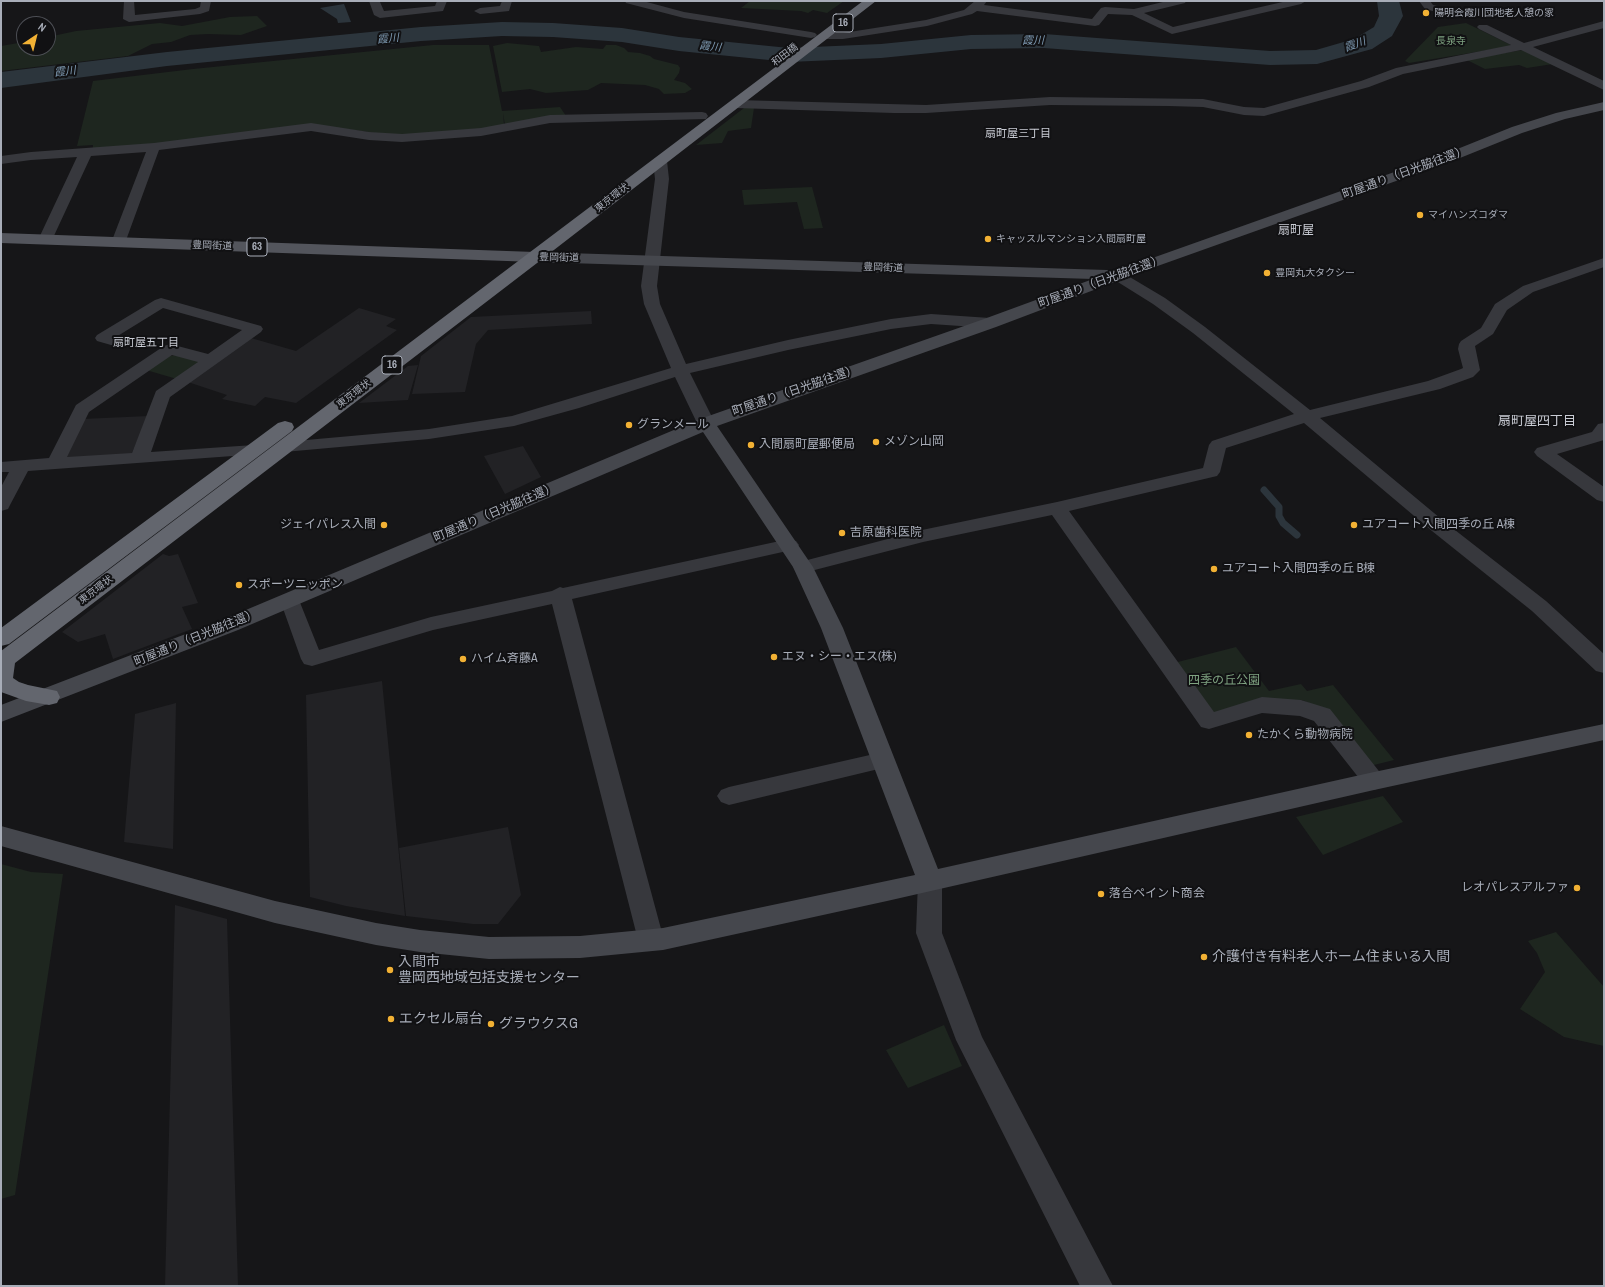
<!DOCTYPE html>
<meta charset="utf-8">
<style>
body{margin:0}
#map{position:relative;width:1605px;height:1287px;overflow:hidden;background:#161618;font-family:"Archivo Narrow",sans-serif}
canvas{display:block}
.frame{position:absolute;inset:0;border:2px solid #a8adb8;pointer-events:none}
.north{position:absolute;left:16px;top:16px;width:40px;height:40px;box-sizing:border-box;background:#111113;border:1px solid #4d4f55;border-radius:50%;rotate:35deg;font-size:11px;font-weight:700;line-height:16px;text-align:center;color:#a8adb8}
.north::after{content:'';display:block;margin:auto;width:14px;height:18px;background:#f2b134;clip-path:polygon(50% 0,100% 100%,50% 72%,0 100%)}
</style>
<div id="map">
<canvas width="1605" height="1287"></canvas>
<div class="frame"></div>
<div class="north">N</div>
</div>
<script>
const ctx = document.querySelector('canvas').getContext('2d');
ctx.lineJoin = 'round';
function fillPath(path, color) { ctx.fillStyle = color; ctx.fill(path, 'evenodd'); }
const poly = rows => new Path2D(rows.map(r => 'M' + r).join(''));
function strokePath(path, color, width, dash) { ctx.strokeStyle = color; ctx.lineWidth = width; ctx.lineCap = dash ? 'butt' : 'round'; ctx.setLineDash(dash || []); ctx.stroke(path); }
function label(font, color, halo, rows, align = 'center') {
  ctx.font = font + ' "Archivo Narrow","Noto Sans JP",sans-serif'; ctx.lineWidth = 4; ctx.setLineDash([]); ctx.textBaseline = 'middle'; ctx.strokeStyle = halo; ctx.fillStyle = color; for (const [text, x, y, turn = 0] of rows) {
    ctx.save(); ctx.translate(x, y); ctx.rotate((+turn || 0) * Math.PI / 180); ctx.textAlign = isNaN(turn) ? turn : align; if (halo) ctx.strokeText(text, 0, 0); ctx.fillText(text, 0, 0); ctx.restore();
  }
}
fillPath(poly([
 [359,308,396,319,386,326,397,330,296,403,265,397,255,406,222,399,227,395,188,382,251,338,296,351],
 [591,311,592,324,488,330,476,344,465,392,412,394,421,356,471,317],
 [418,365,408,400,359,403,408,366],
 [148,416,131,455,65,458,83,419],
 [523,446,541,477,505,494,484,456],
 [163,554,169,556,178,554,198,603,182,607,192,629,113,659,105,634,78,642,62,632],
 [382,681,405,916,346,906,310,897,306,695],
 [176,703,173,849,124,842,135,714],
 [508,827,521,895,498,924,473,924,406,916,399,848],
 [175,905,227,919,238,1286,165,1286]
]), '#222225');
fillPath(poly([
 [750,1,844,1,827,13,813,10,808,13,801,11,741,8],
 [257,16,267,26,241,35,208,34,190,35,171,42,152,44,128,56,1,71,1,46,24,42,24,48,48,48,48,37,76,31,160,23,182,26,230,17],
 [1466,23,1513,46,1409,63,1405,61,1438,27],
 [507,43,539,46,541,52,576,47,603,49,606,45,616,45,624,48,628,52,640,53,650,56,654,59,678,65,680,68,679,73,674,80,685,83,692,89,685,93,664,94,659,89,645,85,601,83,588,90,546,93,530,89,502,92,493,46],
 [433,45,489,45,502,111,560,107,566,116,505,125,503,113,504,125,475,130,405,137,315,125,93,151,93,145,77,146,93,81,193,69],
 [1523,50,1553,64,1527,68,1519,65,1485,69,1465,59],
 [744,108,754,108,751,128,728,131,722,143,696,145],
 [812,187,823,228,804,229,797,202,744,205,742,190],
 [175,355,198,361,197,366,177,379,146,370,165,357],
 [1236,647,1269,691,1301,684,1307,691,1333,685,1394,760,1370,766,1329,712,1302,700,1257,701,1216,713,1209,710,1174,663],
 [1383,796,1403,822,1323,855,1296,817],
 [1,864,31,872,63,874,15,1195,1,1199],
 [1556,932,1604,987,1604,1046,1564,1037,1520,1009,1545,972,1537,953,1528,941],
 [944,1025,962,1066,908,1088,886,1050]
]), '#1e261f');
fillPath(poly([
 [344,4,351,22,338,23,337,19,320,8]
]), '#2c353c');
strokePath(poly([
 [1264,490,1279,507,1279,516,1283,523,1297,535]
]), '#2c353c', 7);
fillPath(poly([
 [1377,1,1399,1,1403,16,1392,36,1372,49,1317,64,1270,65,1044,48,971,49,881,58,789,62,679,51,622,42,553,37,502,36,421,41,167,66,1,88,1,72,167,52,421,27,502,22,553,23,622,28,679,37,789,48,881,44,971,35,1044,34,1270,51,1316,50,1354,39,1374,27,1379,16,1377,1]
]), '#2c353c');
fillPath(poly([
 [124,1,134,1,135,15,195,9,200,7,201,1,211,1,209,11,200,14,129,22,123,19,124,1],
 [369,1,380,1,380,2,384,11,435,6,437,1,447,1,443,11,380,18,374,15,369,1],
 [502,1,512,1,509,11,480,14,474,11,480,8,500,6,502,1],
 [625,1,643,1,684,12,811,32,815,33,817,35,815,37,811,38,684,18,626,3,625,1],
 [975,1,987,1,984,5,1092,19,1101,8,1105,7,1134,9,1167,1,1186,1,1185,3,1144,13,1173,27,1287,1,1306,1,1301,4,1172,34,1132,15,1108,14,1099,25,1095,26,977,11,972,14,927,26,843,39,826,39,822,38,820,36,822,34,826,33,843,33,926,20,964,10,975,1],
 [1419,1,1430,1,1433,5,1460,12,1462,14,1456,17,1425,9,1419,1],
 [1604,21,1604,28,1533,47,1604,81,1604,90,1521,50,1403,74,1369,87,1264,116,1244,115,1203,107,1169,106,1050,105,926,113,894,113,736,108,732,107,730,104,732,101,736,100,926,105,1050,97,1203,99,1244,107,1264,108,1361,81,1396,68,1511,45,1479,29,1477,27,1479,25,1487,25,1524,43,1604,21],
 [702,112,706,113,708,116,706,119,550,123,481,136,402,142,369,140,311,131,159,150,125,243,123,246,118,247,113,246,111,243,146,152,91,156,52,240,50,243,45,244,40,243,38,240,77,157,31,160,1,164,1,156,31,152,154,143,311,123,369,132,402,134,481,128,550,115,702,112],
 [660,157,665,158,667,161,669,179,657,286,660,304,686,364,788,340,891,319,931,314,990,318,996,320,998,323,996,326,990,328,931,324,891,329,788,350,690,373,715,423,712,427,706,428,700,427,697,423,675,377,579,408,514,426,429,439,284,452,278,451,275,447,278,443,284,442,429,429,512,416,671,368,644,304,641,286,655,179,653,161,655,158,660,157],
 [1604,258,1604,267,1533,292,1507,310,1493,334,1475,346,1480,370,1473,377,1440,389,1320,418,1446,523,1546,601,1604,654,1604,673,1596,671,1532,611,1432,531,1304,423,1226,448,1220,472,1217,476,1069,511,1214,712,1262,697,1301,700,1330,709,1382,775,1386,781,1382,787,1374,790,1366,787,1314,721,1300,716,1262,713,1209,729,1201,727,1052,515,923,542,803,573,796,571,793,567,796,563,922,530,1057,502,1203,468,1209,445,1212,441,1294,414,1193,333,1153,304,1113,279,1110,276,1113,273,1118,271,1123,273,1165,298,1205,327,1310,410,1428,381,1461,369,1463,368,1458,349,1459,344,1461,341,1481,328,1495,304,1523,286,1604,258],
 [161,298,261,326,263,329,261,332,170,397,151,452,254,445,260,446,263,450,260,454,28,471,10,505,8,509,1,511,1,487,9,472,1,472,1,462,49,458,76,405,164,346,170,344,208,354,242,330,163,308,116,337,123,339,125,342,123,345,117,347,111,345,97,341,95,338,97,335,155,300,161,298],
 [172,355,198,362,156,391,132,453,67,457,89,412,172,355],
 [1604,423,1604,440,1557,454,1604,487,1604,502,1597,500,1537,456,1534,452,1537,448,1592,432,1598,424,1604,423],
 [789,539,796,541,799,545,796,549,572,599,664,940,660,947,651,951,642,947,638,940,552,604,433,630,312,666,304,664,301,659,280,600,283,595,290,593,297,595,319,650,431,617,552,591,560,587,563,588,789,539],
 [883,752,891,754,894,760,891,766,729,805,721,802,717,796,721,790,729,787,883,752],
 [930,871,939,874,942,881,942,933,982,1037,1113,1286,1080,1286,956,1040,916,933,918,881,921,874,930,871]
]), '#37383d');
fillPath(poly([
 [1604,102,1604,110,1565,119,1522,133,1455,160,1152,268,996,327,717,426,813,567,843,628,938,869,1374,772,1604,724,1604,740,1374,790,887,901,663,950,580,958,489,959,420,952,376,945,275,923,1,846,1,826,275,901,376,923,420,930,489,937,580,936,663,928,915,875,821,628,793,567,703,432,238,630,1,722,1,705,222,620,700,419,984,319,1093,279,535,262,529,260,527,257,529,254,535,252,1107,270,1113,272,1445,154,1512,127,1556,113,1604,102]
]), '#45474d');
fillPath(poly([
 [1,233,535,252,541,254,543,257,541,260,535,262,1,243,1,233]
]), '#53555c');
fillPath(poly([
 [863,1,876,1,541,260,15,663,13,678,19,682,28,685,57,691,60,697,57,703,49,705,26,701,1,692,1,651,863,1],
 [285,421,292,423,294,427,292,431,9,644,1,646,1,628,278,423,285,421]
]), '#63666e');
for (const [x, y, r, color] of [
 [1426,13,4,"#f2b134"],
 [1420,215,4,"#f2b134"],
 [988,239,4,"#f2b134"],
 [1267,273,4,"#f2b134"],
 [629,425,4,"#f2b134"],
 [876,442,4,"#f2b134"],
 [751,445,4,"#f2b134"],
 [384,525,4,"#f2b134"],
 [1354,525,4,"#f2b134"],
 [842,533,4,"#f2b134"],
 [1214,569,4,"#f2b134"],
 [239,585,4,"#f2b134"],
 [774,657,4,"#f2b134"],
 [463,659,4,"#f2b134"],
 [1249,735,4,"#f2b134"],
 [1577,888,4,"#f2b134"],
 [1101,894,4,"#f2b134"],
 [1204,957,4,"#f2b134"],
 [390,970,4,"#f2b134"],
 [391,1019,4,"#f2b134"],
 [491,1024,4,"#f2b134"]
]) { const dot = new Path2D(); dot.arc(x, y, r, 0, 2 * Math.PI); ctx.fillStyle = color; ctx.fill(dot); strokePath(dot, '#111113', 1.5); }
label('10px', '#a8adb8', '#111113', [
 ["陽明会霞川団地老人憩の家",1434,13],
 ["マイハンズコダマ",1428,215],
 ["キャッスルマンション入間扇町屋",996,239],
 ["豊岡丸大タクシー",1275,273]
], 'left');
label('10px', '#7fa381', '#111113', [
 ["長泉寺",1451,41]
]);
label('10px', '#a8adb8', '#111113', [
 ["和田橋",785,55,-37],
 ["東京環状",612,198,-38],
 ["豊岡街道",212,246,2],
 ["豊岡街道",559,258,1],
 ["豊岡街道",883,268,2],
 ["東京環状",354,394,-37],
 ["東京環状",96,590,-37]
]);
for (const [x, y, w] of [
 [843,23,20],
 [257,247,20],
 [392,365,20]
]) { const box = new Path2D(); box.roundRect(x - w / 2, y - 9, w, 18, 3); ctx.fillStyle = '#111113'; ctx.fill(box); strokePath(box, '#a8adb8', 1); }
label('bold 11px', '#a8adb8', null, [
 ["16",843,23],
 ["63",257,247],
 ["16",392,365]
]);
label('italic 11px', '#7f9bb3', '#111113', [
 ["霞川",388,39,-5],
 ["霞川",1033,41],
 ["霞川",1355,45,-20],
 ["霞川",710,47,6],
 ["霞川",65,72,-7]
]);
label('11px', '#c9ccd4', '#111113', [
 ["扇町屋三丁目",1018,134],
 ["扇町屋五丁目",146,343]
]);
label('12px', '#a8adb8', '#111113', [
 ["町屋通り（日光脇往還）",1405,173,-20],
 ["町屋通り（日光脇往還）",1101,282,-20],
 ["町屋通り（日光脇往還）",795,391,-19],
 ["町屋通り（日光脇往還）",495,513,-23],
 ["町屋通り（日光脇往還）",196,638,-22]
]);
label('12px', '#c9ccd4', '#111113', [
 ["扇町屋",1296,231]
]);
label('12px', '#a8adb8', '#111113', [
 ["グランメール",637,425],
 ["メゾン山岡",884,442],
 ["入間扇町屋郵便局",759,445],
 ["ジェイパレス入間",376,525,"right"],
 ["ユアコート入間四季の丘 A棟",1362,525],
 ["吉原歯科医院",850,533],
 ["ユアコート入間四季の丘 B棟",1222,569],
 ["スポーツニッポン",247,585],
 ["エヌ・シー・エス(株)",782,657],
 ["ハイム斉藤A",471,659],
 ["たかくら動物病院",1257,735],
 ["レオパレスアルファ",1569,888,"right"],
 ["落合ペイント商会",1109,894]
], 'left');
label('12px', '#7fa381', '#111113', [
 ["四季の丘公園",1224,681]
]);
label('13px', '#c9ccd4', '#111113', [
 ["扇町屋四丁目",1537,422]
]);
label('14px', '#a8adb8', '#111113', [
 ["介護付き有料老人ホーム住まいる入間",1212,957],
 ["入間市",398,962],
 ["豊岡西地域包括支援センター",398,978],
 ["エクセル扇台",399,1019],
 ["グラウクスG",499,1024]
], 'left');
</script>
